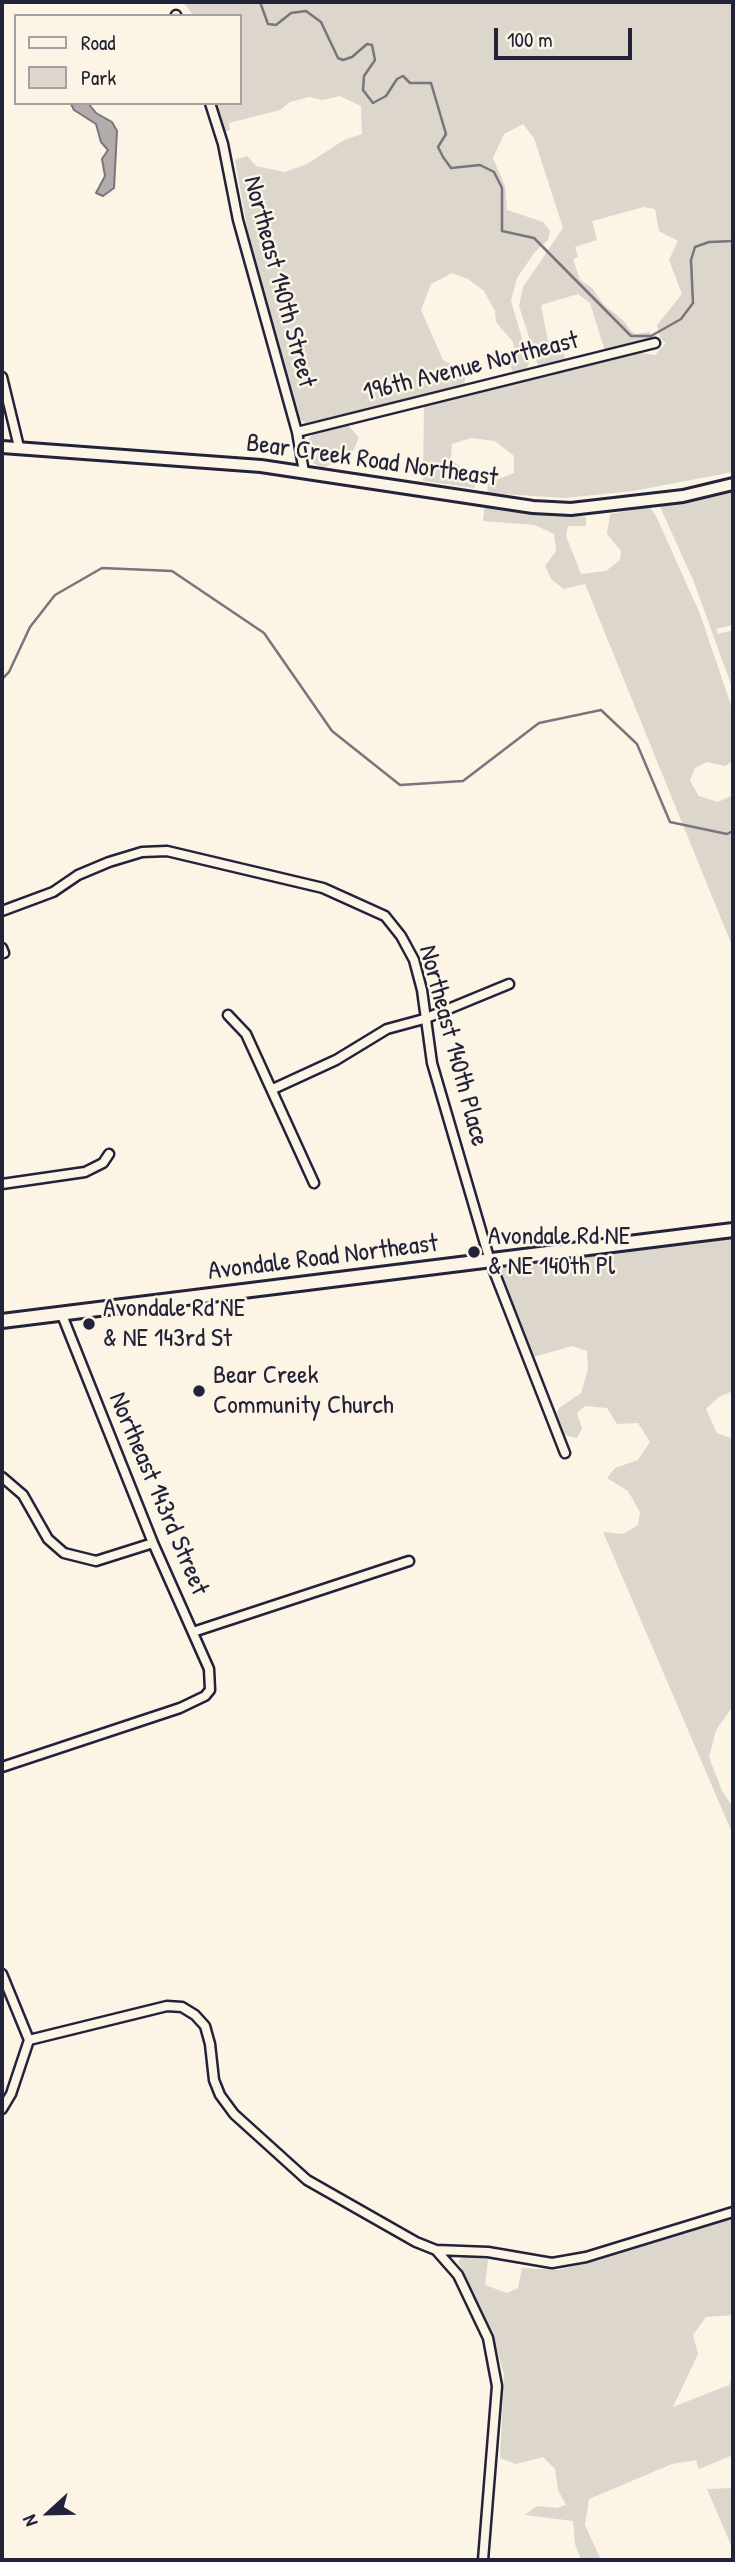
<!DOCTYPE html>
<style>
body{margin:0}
#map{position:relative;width:735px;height:2562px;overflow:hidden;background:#fcf5e5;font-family:"Patrick Hand",sans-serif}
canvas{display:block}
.frame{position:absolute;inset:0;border:4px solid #22223b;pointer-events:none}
.legend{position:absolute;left:14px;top:14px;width:228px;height:91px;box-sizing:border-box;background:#fcf5e5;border:2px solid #a5a1a1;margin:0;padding:9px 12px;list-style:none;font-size:21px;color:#22223b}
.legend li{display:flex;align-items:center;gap:14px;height:35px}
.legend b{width:35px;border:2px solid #a5a1a1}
.north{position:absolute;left:14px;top:2478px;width:70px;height:70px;-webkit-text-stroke:5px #fcf5e5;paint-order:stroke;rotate:248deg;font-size:19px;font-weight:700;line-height:28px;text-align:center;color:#22223b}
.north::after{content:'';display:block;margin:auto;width:24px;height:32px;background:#22223b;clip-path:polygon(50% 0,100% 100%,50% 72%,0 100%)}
.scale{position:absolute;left:494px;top:28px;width:138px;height:32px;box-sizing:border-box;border:4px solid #22223b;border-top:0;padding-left:9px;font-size:21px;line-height:24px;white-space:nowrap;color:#22223b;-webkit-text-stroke:5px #fcf5e5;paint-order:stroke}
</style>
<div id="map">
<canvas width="735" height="2562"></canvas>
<div class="frame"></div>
<ul class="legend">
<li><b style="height:9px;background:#fcf5e5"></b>Road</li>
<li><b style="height:19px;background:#dcd6cc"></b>Park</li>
</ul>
<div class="north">N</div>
<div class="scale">100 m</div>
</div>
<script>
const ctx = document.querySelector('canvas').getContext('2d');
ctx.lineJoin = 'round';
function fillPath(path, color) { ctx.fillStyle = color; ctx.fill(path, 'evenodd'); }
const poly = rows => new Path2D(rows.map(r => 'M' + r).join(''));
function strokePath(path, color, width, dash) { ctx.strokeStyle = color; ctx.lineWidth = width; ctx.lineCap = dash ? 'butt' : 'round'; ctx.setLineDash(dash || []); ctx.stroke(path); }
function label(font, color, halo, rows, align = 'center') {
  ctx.font = font + ' "Patrick Hand",sans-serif'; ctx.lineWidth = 5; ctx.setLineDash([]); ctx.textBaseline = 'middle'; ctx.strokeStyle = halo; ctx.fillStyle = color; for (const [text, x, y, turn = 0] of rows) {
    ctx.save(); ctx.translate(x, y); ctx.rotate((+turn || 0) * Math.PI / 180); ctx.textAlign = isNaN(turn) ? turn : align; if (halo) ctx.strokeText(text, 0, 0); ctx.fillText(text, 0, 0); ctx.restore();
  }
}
fillPath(poly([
 [183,2,733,2,733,472,633,491,565,498,487,493,488,483,514,473,514,456,495,441,471,438,452,444,451,459,474,478,475,488,423,481,424,406,635,352,655,355,666,343,660,338,657,325,682,294,669,260,678,241,659,231,655,209,644,207,592,221,597,240,575,247,578,257,573,259,580,280,592,288,604,305,623,320,631,331,635,334,650,332,651,341,605,351,590,303,578,294,541,305,548,341,563,349,565,359,538,365,519,306,523,287,563,228,534,138,523,124,504,134,493,158,505,186,507,210,543,222,550,231,548,240,535,252,517,278,511,301,529,362,527,369,513,372,510,365,516,355,513,342,496,322,495,311,484,291,468,279,452,273,431,284,421,310,443,360,466,373,464,386,305,423,299,418,248,233,235,160,247,156,256,166,285,172,307,164,344,140,362,134,361,106,340,96,322,100,309,97,290,102,280,110,229,123,230,130,224,131,214,103,240,103,240,16,194,16],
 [348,425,359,438,352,453,323,468,313,463,307,440,315,433],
 [733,491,733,625,716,629,718,634,733,630,733,690,694,582,660,507,661,503],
 [485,503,536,513,586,517,586,526,568,526,566,536,581,574,606,571,620,560,621,551,607,534,610,514,650,507,656,516,700,614,733,711,733,761,725,766,707,762,695,768,690,781,699,796,718,802,733,795,733,948,585,584,564,589,552,580,545,566,556,551,554,534,535,525,483,521],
 [733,1237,733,1391,719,1397,706,1409,717,1433,733,1439,733,1706,716,1730,709,1757,722,1791,733,1807,733,1835,603,1532,623,1534,638,1525,640,1512,628,1491,607,1478,615,1468,638,1460,650,1442,638,1423,617,1424,607,1408,585,1406,577,1413,582,1428,577,1438,565,1435,557,1414,559,1408,581,1393,588,1369,587,1351,572,1346,534,1357,500,1270,503,1265],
 [733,2217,733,2315,706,2317,693,2335,698,2354,673,2407,729,2385,733,2378,733,2455,699,2469,696,2460,672,2464,589,2499,585,2525,601,2560,581,2560,575,2544,573,2521,525,2515,537,2506,557,2508,566,2505,558,2490,555,2469,543,2457,516,2464,500,2458,504,2374,492,2333,458,2262,462,2257,488,2259,485,2285,507,2293,518,2288,522,2268,558,2270,600,2260],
 [731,2488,733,2491,733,2550,707,2489]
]), '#dcd6cc');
const water = poly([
 [88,103,96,113,112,122,117,131,114,188,103,196,96,193,105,176,102,159,108,150,101,142,96,124,74,110,71,104,88,103]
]);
fillPath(water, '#b2adab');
strokePath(water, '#78757e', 2);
strokePath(poly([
 [230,2,231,2],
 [260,2,268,24,276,25,291,13,306,11,321,22,338,58,343,60,352,57,367,44,372,45,375,60,364,76,363,90,373,103,386,96,397,79,403,76,410,83,431,83,446,134,438,147,443,157,451,168,480,165,494,172,502,188,502,231,534,238,631,336,651,336,681,319,693,303,691,260,695,247,709,242,733,241],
 [2,679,9,672,30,627,55,595,102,568,172,571,264,633,332,731,400,785,463,781,539,723,601,710,637,744,670,822,727,834,733,831]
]), '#78757e', 2.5);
const minor = poly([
 [176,15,176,16],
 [210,103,223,144,238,220,297,432,304,472],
 [2,377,19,447],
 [297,432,655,343],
 [2,911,53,892,78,875,109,862,142,852,167,851,323,888,385,916,401,936,414,960,422,990,432,1063,490,1261,565,1453],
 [2,948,4,953],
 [228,1015,246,1034,314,1183],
 [273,1089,336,1060,387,1029,424,1019,509,984],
 [2,1184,85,1172,103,1163,109,1154],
 [2,1477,23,1495,48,1539,64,1553,96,1561,153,1543],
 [193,1632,409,1561],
 [2,1767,180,1708,205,1696,210,1690,209,1669,153,1543,62,1315],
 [2,1974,29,2040],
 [29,2040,167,2006,182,2007,195,2015,205,2026,210,2044,214,2080,220,2095,234,2114,307,2180,416,2242,436,2250,458,2275,488,2338,497,2386,483,2560],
 [2,2109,11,2094,29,2040],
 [436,2250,488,2252,552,2263,586,2257,733,2212]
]);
const tertiary = poly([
 [2,447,261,466,533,507,571,509,683,496,733,484]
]);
const secondary = poly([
 [2,1321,733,1230]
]);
strokePath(minor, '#22223b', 13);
strokePath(tertiary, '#22223b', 16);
strokePath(secondary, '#22223b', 18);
strokePath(minor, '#fcf5e5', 8);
strokePath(tertiary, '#fcf5e5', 10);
strokePath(secondary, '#fcf5e5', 12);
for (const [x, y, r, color] of [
 [474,1252,7,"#22223b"],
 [89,1324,7,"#22223b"],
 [199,1391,7,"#22223b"]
]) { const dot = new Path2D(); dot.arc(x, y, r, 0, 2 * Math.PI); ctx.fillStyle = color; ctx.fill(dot); strokePath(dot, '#fcf5e5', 2.5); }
label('26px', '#22223b', '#fcf5e5', [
 ["Northeast 140th Street",279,282,75],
 ["196th Avenue Northeast",471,367,-14],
 ["Bear Creek Road Northeast",372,461,8],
 ["Northeast 140th Place",453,1046,75],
 ["Avondale Road Northeast",323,1258,-7],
 ["Northeast 143rd Street",158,1494,67]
]);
label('26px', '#22223b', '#fcf5e5', [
 ["Avondale Rd NE",488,1237],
 ["& NE 140th Pl",488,1267],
 ["Avondale Rd NE",103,1309],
 ["& NE 143rd St",103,1339],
 ["Bear Creek",213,1376],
 ["Community Church",213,1406]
], 'left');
</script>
